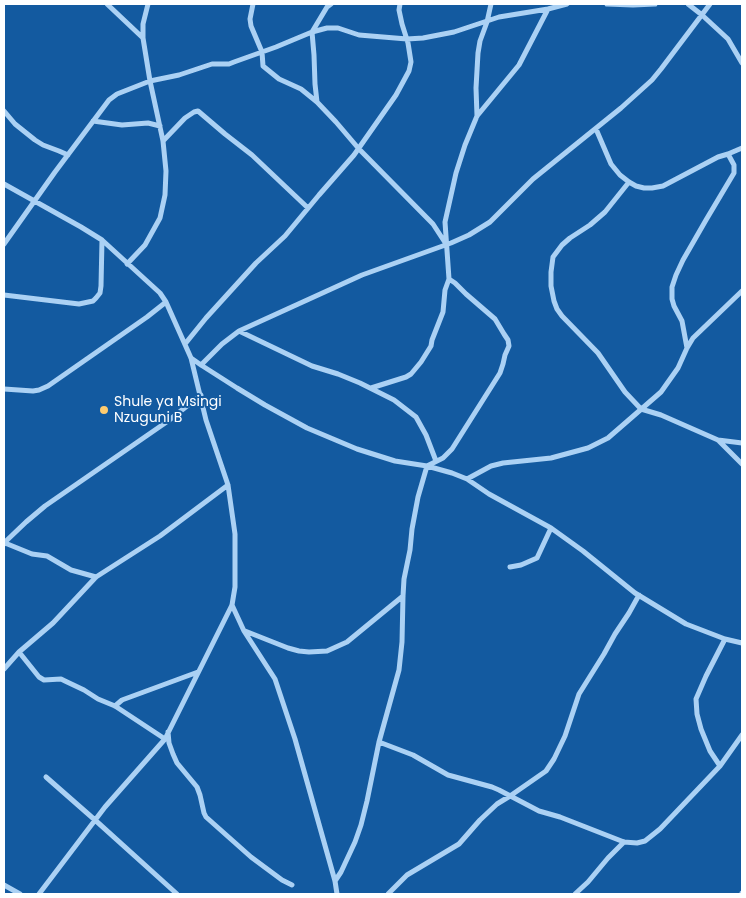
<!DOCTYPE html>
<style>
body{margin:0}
#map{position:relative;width:746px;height:898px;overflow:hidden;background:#135aa0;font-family:Poppins,sans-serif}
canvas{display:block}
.frame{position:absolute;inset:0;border:5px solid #fff;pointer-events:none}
</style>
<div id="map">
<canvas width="746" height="898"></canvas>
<div class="frame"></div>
</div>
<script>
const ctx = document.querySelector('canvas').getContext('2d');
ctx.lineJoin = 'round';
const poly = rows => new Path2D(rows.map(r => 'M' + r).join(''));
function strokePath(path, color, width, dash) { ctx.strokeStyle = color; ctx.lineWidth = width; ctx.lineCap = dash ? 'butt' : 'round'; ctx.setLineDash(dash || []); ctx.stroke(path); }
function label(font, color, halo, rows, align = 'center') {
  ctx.font = font + ' Poppins,sans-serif'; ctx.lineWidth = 4; ctx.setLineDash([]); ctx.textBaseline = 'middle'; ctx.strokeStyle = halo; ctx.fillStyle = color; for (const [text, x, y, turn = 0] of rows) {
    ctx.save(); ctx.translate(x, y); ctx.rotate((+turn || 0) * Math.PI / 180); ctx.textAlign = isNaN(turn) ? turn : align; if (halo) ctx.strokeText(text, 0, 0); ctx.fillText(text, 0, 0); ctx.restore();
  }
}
strokePath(poly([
 [107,4,143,38],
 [253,4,250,19,251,26,262,52,263,66,279,79,301,89,317,102,336,122,359,149,433,224,446,244],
 [607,4,633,5,655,4],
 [688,4,702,15,728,39,742,63],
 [317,102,315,84,314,55,312,32,327,7,331,4],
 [4,111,15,124,35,140,43,145,59,151,68,155],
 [477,116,476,88,478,53,480,41,487,22,491,4],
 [93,121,122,125,148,123,160,126],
 [596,129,611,164,620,175,629,182,636,186,644,188,652,188,663,186,718,157,728,154,742,148],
 [163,141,185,118,194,112,198,111,225,134,252,155,308,208],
 [629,182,605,212,590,225,570,238,562,245,553,257,551,272,551,286,554,301,557,309,562,316,598,353,625,392,641,409,661,415,718,440,742,464],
 [4,184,81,227,102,240,160,293,166,302,191,358,206,420,228,485,235,534,235,587,232,605,165,739,105,807,39,894],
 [4,244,55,172,109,100,117,94,150,81,179,75,212,64,229,64,234,62,276,47,312,32,327,28,338,28,359,35,407,39,423,38,454,32,499,17,548,9,567,4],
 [127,264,145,245,160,218,165,195,166,171,163,141,150,81,143,38,143,24,148,4],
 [4,295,79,304,93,301,96,298,100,293,101,286,102,240],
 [239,331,312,366,338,374,360,383,394,400,416,417,426,435,436,461],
 [185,344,206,318,256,263,285,236,319,195,354,155,396,95,409,71,411,62,408,43,402,24,399,10,400,4],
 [687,348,682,321,674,306,672,299,672,287,676,275,683,260,706,220,734,173,734,165,728,154],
 [191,358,201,365,237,388,265,405,307,428,357,449,395,461,427,466,452,473,467,479,489,494,551,528,583,551,635,593,686,624,725,639,742,643],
 [201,365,222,344,239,331,362,275,451,243,469,235,490,222,533,179,621,108,652,80,661,69,710,4],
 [371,388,406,377,411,374,421,362,431,346,432,340,443,312,445,290,449,279,445,222,456,173,465,145,477,116,519,65,548,9],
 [4,389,33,391,39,390,48,386,147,317,166,302],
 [718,440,742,443],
 [467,479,491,466,503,463,551,458,588,448,608,438,661,392,678,368,687,348,693,338,742,291],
 [4,543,26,522,45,506,168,421,201,395],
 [4,544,5,543,32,554,47,556,71,570,96,577],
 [510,567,521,565,537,558,551,528],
 [232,605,244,631,275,679,295,739,335,881,337,894],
 [245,631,288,648,299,651,309,652,327,651,347,642,403,596],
 [19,652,39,677,44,680,61,679,65,681,84,690,98,699,115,706,165,739],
 [4,669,19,652,53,623,96,577,160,536,228,485],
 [115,706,122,700,198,672],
 [168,732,169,743,173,754,177,763,197,787,200,795,204,813,206,817,251,857,282,880,292,885],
 [379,742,413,755,448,775,492,787,499,790,539,811,560,817,624,842,637,843,645,841,660,829,720,766,742,735],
 [720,766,710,751,701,729,697,714,696,699,706,676,725,639],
 [46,777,95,820,177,894],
 [335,881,341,872,355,842,361,825,367,801,379,742,399,670,402,642,403,596,404,579,410,550,412,529,418,497,427,466,443,458,452,449,500,373,503,364,505,355,509,346,508,340,504,334,495,319,466,294,455,283,449,279],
 [4,885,20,894],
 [388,894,407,875,459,844,480,820,497,804,510,796,546,771,554,759,565,736,579,694,604,654,615,634,629,613,639,595],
 [575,894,588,882,608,858,624,842],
 [742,894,742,893]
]), '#abd1f4', 5);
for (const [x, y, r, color] of [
 [104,410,5,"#ffcc6f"]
]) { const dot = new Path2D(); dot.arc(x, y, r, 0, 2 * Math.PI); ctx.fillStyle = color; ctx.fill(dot); strokePath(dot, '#135aa0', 2); }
label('14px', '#fff', '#135aa0', [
 ["Shule ya Msingi",114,402],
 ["Nzuguni B",114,418]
], 'left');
</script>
